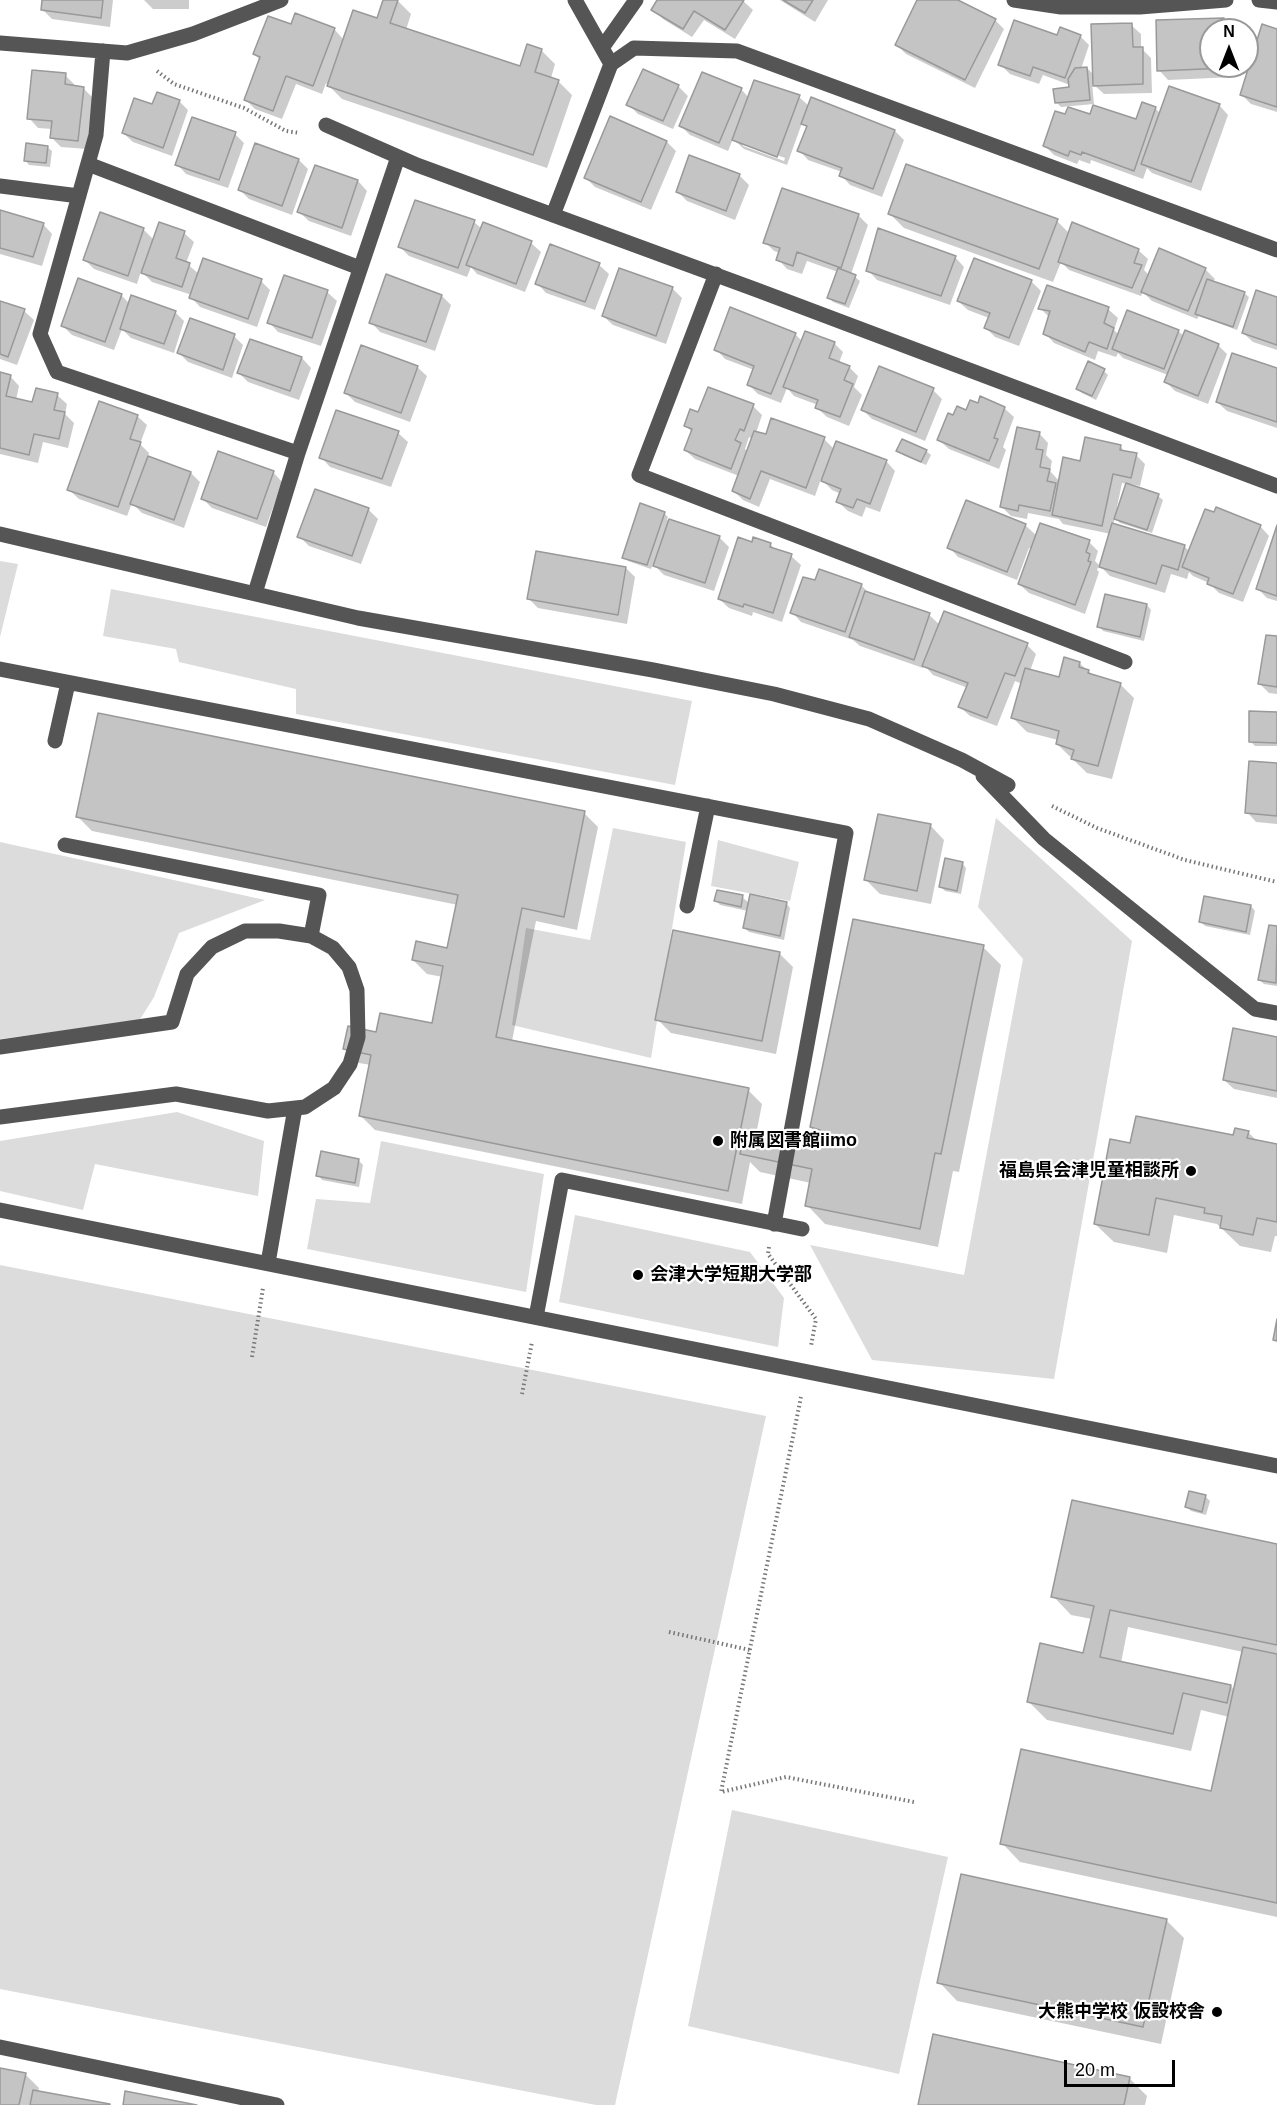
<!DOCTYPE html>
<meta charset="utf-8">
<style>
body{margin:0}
#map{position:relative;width:1277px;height:2105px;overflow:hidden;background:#fff;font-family:Arial,sans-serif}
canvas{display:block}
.north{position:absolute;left:1199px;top:18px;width:60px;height:60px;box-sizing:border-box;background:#fff;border:2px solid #999;border-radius:50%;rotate:0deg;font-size:16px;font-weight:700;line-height:24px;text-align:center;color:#000}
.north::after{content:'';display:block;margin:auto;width:21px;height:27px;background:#000;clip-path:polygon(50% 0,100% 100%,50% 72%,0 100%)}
.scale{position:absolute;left:1064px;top:2060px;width:111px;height:27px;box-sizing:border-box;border:3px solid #000;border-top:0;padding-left:8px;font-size:18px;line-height:21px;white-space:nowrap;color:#000;-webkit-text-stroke:4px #fff;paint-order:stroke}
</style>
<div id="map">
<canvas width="1277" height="2105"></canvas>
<div class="north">N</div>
<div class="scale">20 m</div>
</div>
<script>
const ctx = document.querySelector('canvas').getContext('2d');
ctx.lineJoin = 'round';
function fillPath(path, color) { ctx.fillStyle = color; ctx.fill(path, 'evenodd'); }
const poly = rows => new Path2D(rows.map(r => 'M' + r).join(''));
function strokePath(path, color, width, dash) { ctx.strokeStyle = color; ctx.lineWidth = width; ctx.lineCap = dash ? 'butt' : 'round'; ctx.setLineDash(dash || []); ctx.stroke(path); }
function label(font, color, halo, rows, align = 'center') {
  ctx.font = font + ' Arial,"Noto Sans JP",sans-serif'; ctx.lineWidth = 4.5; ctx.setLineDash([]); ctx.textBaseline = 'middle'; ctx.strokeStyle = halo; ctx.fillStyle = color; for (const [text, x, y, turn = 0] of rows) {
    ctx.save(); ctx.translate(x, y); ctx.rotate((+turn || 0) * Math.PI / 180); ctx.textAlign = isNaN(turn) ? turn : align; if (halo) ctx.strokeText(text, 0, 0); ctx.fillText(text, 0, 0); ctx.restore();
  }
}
fillPath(poly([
 [0,561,18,564,0,637],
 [111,589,692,701,675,785,296,714,296,689,179,662,176,649,103,636],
 [996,818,1132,941,1054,1379,872,1360,810,1245,964,1275,1023,959,978,907],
 [613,828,686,842,651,1058,512,1025,526,928,590,940],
 [718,840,799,862,790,901,711,886],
 [0,842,265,900,179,933,154,997,139,1021,0,1039],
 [177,1112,264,1141,258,1196,95,1164,83,1210,0,1191,0,1141],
 [381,1141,544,1174,526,1292,307,1249,316,1199,370,1203],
 [575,1215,750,1252,784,1298,778,1347,559,1302],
 [0,1265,766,1416,615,2105,596,2105,0,1989],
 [732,1810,948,1857,899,2074,688,2026]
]), '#dcdcdc');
fillPath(poly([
 [44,0,113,0,110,27,52,19,43,10],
 [144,0,189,0,189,9,153,9],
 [385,0,397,0,411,14,406,30,521,68,541,50,555,64,551,78,558,81,572,95,547,168,342,99,326,83,322,94,296,84,282,119,255,109,245,99,260,60,255,54,291,26,334,29,344,40,378,20],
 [659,0,742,0,753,10,735,39,704,20,692,37,663,19,653,9],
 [780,0,828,0,815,22],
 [918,0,955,0,995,20,1004,29,975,88,906,54,896,44],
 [1223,20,1233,30,1211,30,1211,66,1234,66,1234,77,1168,80,1159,70],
 [1131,25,1141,34,1141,48,1151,58,1152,93,1104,94,1092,83,1094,104,1061,107,1057,103,1071,89,1070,85,1043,75,1039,84,1010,74,1000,64,1058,37,1080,36,1089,45,1081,69,1087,68,1094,75],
 [1277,31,1277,112,1251,104,1242,95],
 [65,75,74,84,74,87,83,88,93,98,87,149,61,147,51,137,52,129,38,128,29,118],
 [678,86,688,96,673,129,638,114,628,104],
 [741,89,749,98,799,97,809,106,811,99,895,131,904,140,882,197,850,185,841,175,842,172,808,160,799,150,807,128,802,123,787,165,744,149,733,139,728,151,690,135,681,126],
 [743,143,785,158,784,161,743,146],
 [179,101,188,110,172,156,133,142,123,133,153,106],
 [1219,105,1228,115,1201,191,1152,173,1147,168,1143,179,1091,160,1090,164,1079,160,1077,164,1054,155,1045,146,1066,116,1091,116,1137,121,1155,108,1160,113],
 [611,118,667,142,676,151,651,210,595,187,586,178],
 [235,134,244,143,228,188,186,174,177,164],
 [47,147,52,151,50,167,29,165,25,160],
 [299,160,308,169,292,215,249,199,240,190],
 [315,167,358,181,367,191,351,236,309,221,299,212],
 [739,175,749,185,735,220,687,201,678,192],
 [783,190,859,216,868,225,851,274,860,281,849,308,833,302,828,297,838,272,807,261,802,274,787,269,778,259,780,253,774,251,765,242],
 [0,211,43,224,52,234,42,266,0,254],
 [890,214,1057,221,1069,233,1138,250,1148,259,1144,270,1149,275,1159,250,1206,270,1215,279,1213,282,1244,293,1249,297,1237,330,1199,316,1197,319,1152,301,1143,292,1141,296,1069,270,1061,262,1053,282,904,228],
 [474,222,482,229,484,224,531,243,541,252,525,292,477,274,471,267,467,277,409,256,400,247],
 [143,229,154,240,184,233,194,242,186,263,199,274,261,281,270,290,257,327,200,307,191,297,192,295,152,282,141,271,137,284,94,269,85,260],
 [955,257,964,267,950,305,877,280,868,270],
 [599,265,609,274,595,310,546,293,537,283],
 [620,270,673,289,682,298,666,344,613,325,603,316],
 [1031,281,1041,291,1019,346,995,337,986,328,989,318,968,310,958,301],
 [1048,287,1108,309,1118,318,1114,330,1119,335,1178,331,1184,336,1218,345,1227,354,1208,404,1175,391,1166,382,1168,375,1123,358,1118,353,1116,357,1098,351,1095,360,1054,343,1045,333,1050,318,1040,308],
 [327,292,337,301,321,346,278,332,269,322],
 [121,295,130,304,175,312,184,321,174,353,131,338,122,329,114,350,72,335,62,325],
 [442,296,451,305,435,351,380,332,371,322],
 [1277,299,1277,350,1253,342,1243,333],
 [0,302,24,311,34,320,17,365,0,359],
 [795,334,802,341,834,343,843,352,839,363,849,367,858,376,854,387,862,395,849,426,827,417,817,408,818,405,794,396,787,388,781,403,758,394,749,385,754,370,725,359,716,349],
 [234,336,243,345,232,378,188,362,179,353],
 [250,341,302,358,311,368,299,400,248,382,239,373],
 [417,367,427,376,410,422,355,402,346,393],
 [1277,370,1277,428,1227,411,1217,402],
 [1104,371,1108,375,1096,400,1082,393,1077,389],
 [0,374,10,376,19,386,16,400,33,404,57,395,67,404,65,414,74,423,68,448,43,442,38,463,0,454],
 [933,390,942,399,925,441,872,419,863,410],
 [753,406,762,415,756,433,767,436,824,439,834,449,886,461,895,471,880,512,866,507,862,517,848,511,838,502,841,494,832,490,821,479,815,496,770,479,759,507,743,500,734,491,739,476,695,459,685,450,692,432,685,425,699,414],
 [749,437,753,439,748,452,745,449],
 [1004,408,1014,417,1003,447,1006,450,999,469,949,449,939,440,953,417,967,412],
 [137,416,147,425,140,444,149,453,148,457,191,473,200,482,184,528,142,513,132,503,127,516,79,499,69,490],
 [398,433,408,442,391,487,330,467,321,457],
 [1039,433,1048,443,1046,455,1052,461,1050,471,1060,482,1081,462,1120,446,1126,453,1136,455,1145,464,1140,486,1131,484,1131,486,1158,496,1163,500,1152,533,1120,523,1115,518,1113,525,1185,547,1190,552,1260,526,1269,536,1243,602,1219,593,1209,583,1193,576,1189,572,1187,579,1171,574,1165,593,1110,576,1099,565,1097,570,1099,572,1085,614,1029,593,1019,584,1032,549,1029,548,1017,580,958,557,949,547,1025,525,1037,536,1089,542,1098,551,1095,561,1101,567,1111,534,1063,524,1059,519,1028,513,1027,519,1011,516,1002,507],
 [1122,483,1127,484,1119,507,1117,507],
 [898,451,926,451,931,455,926,465,903,455],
 [273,472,282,482,266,527,212,508,203,499],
 [368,509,378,519,361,564,309,546,299,536],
 [664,513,668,517,667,520,719,537,729,547,714,591,664,575,653,564,651,569,628,561,624,557],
 [1277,530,1277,601,1267,598,1257,588],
 [753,543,770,544,777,551,791,556,801,565,782,622,753,612,752,616,729,608,719,599],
 [626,568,635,577,627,624,538,608,529,599],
 [816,582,861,585,870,594,929,615,940,625,1027,645,1036,654,1030,671,1060,679,1079,663,1094,676,1120,684,1134,698,1112,779,1087,773,1057,744,1058,740,1027,732,1013,718,1022,684,1015,681,997,726,970,716,960,707,968,688,933,675,924,665,923,668,860,646,853,640,801,622,792,612],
 [1147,605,1151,610,1144,641,1103,631,1099,626],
 [1277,638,1277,694,1269,693,1260,684],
 [1277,713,1277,746,1255,746,1250,741],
 [1277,765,1277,824,1256,822,1247,812],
 [584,813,598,827,577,930,536,921,512,1041,748,1090,762,1104,756,1135,819,1148,821,1136,811,1127,983,947,1001,965,959,1172,953,1171,938,1247,825,1224,807,1205,811,1183,760,1172,750,1162,742,1204,375,1130,361,1116,371,1065,359,1063,345,1049,377,1034,433,1025,443,977,427,974,413,960,448,950,458,905,92,831,78,817],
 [930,825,944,840,931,904,880,894,866,880],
 [962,863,966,868,961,894,945,891,941,887],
 [742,897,749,903,786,903,790,908,784,940,749,932,744,928,748,911,720,905,716,901],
 [1251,906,1255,911,1250,935,1205,926,1201,922],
 [1270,926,1277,928,1277,986,1264,984,1259,980],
 [779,953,793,967,776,1054,671,1033,657,1019],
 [1277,1038,1277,1098,1234,1089,1224,1080],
 [1248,1132,1257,1141,1277,1145,1277,1236,1275,1236,1271,1252,1240,1246,1217,1224,1174,1215,1167,1253,1114,1242,1095,1224,1131,1145,1234,1137],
 [359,1161,363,1165,359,1187,322,1180,318,1175],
 [1205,1496,1210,1501,1206,1515,1191,1511,1187,1507],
 [1277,1545,1277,1917,1020,1862,1002,1843,1212,1792,1229,1717,1201,1710,1191,1751,1047,1720,1029,1702,1085,1654,1092,1619,1071,1615,1053,1596],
 [1128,1627,1243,1652,1235,1691,1231,1686,1121,1663],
 [1166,1920,1184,1938,1161,2044,957,2001,939,1982],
 [0,2070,25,2074,39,2088,38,2092,106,2105,0,2105],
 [1129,2078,1147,2096,1145,2105,919,2105]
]), '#0003');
const building = poly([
 [42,0,103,0,101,18,41,10,42,0],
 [383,0,398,0,390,23,520,66,527,44,542,49,535,72,559,80,533,155,327,86,353,10,377,18,383,0],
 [657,0,744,0,725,30,694,11,683,29,651,10,657,0],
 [783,0,813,0,805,13,783,0],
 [917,0,958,0,996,19,965,80,895,45,917,0],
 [295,13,335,28,313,86,286,76,273,111,244,100,260,57,253,54,268,16,291,24,295,13],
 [1224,18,1224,30,1211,30,1211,66,1225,66,1226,68,1157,71,1156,20,1224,18],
 [1014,20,1057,35,1060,27,1081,35,1065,78,1033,67,1030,76,998,65,1014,20],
 [1132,23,1133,47,1143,47,1143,84,1093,86,1091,24,1132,23],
 [1262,24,1277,29,1277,107,1240,95,1262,24],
 [1087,67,1090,100,1055,103,1053,89,1069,87,1068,79,1075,68,1087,67],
 [643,69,679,85,663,121,626,105,643,69],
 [32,70,66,73,65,84,84,87,78,141,50,138,52,121,27,119,32,70],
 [702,72,742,88,719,143,679,126,702,72],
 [754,80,800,95,777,157,732,140,754,80],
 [1169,86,1220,104,1191,182,1141,164,1169,86],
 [157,92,180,100,163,148,122,133,134,98,152,104,157,92],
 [811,97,895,130,873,189,839,176,842,168,797,151,807,126,801,124,811,97],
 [1142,102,1156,107,1134,171,1082,152,1081,155,1070,151,1068,156,1043,146,1055,111,1065,114,1068,107,1090,114,1093,105,1136,119,1142,102],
 [610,116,667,141,641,202,584,178,610,116],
 [192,117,236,132,219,180,175,165,192,117],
 [26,143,48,146,46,163,24,161,26,143],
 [255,143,299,159,282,206,238,190,255,143],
 [689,155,740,174,726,211,676,192,689,155],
 [906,164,1058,219,1039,269,888,214,906,164],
 [315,165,358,180,342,228,297,212,315,165],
 [782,188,859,214,841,268,797,252,793,266,776,260,780,248,763,243,782,188],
 [415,200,475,220,458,268,398,247,415,200],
 [0,210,44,223,33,257,0,248,0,210],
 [100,212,144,228,128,276,83,260,100,212],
 [159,222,185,231,176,258,190,263,182,287,141,273,159,222],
 [483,222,532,241,516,284,466,265,483,222],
 [1072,222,1139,249,1134,263,1142,265,1132,288,1058,262,1072,222],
 [878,228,956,256,941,296,866,271,878,228],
 [550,244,600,263,585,302,535,284,550,244],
 [1159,248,1206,268,1188,311,1141,292,1159,248],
 [203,258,262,279,248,319,189,298,203,258],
 [974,258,1032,280,1009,338,984,328,990,313,957,301,974,258],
 [619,268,673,287,656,336,602,316,619,268],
 [838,268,856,275,845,304,827,298,838,268],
 [386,274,442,295,426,342,369,323,386,274],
 [284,275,328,290,312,338,267,323,284,275],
 [78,278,122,294,105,342,61,326,78,278],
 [1207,279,1245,292,1233,327,1195,314,1207,279],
 [1047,285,1109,307,1104,323,1114,328,1107,349,1089,342,1085,352,1043,334,1050,311,1038,309,1047,285],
 [1256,290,1277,297,1277,345,1242,333,1256,290],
 [131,295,176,311,164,344,120,329,131,295],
 [0,301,25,309,8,357,0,354,0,301],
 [730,307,796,333,771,394,747,385,754,366,714,350,730,307],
 [1127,310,1179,330,1164,369,1112,349,1127,310],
 [190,318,235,334,223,370,177,353,190,318],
 [1185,330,1219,344,1198,396,1164,382,1185,330],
 [805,331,835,342,829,358,850,366,844,380,853,384,840,417,815,408,818,400,783,387,805,331],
 [250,339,302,357,290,391,237,373,250,339],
 [361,345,418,366,401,413,344,393,361,345],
 [1232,353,1277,368,1277,422,1216,402,1232,353],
 [1088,361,1105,369,1092,396,1076,389,1088,361],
 [879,366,934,388,916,432,861,410,879,366],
 [0,372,11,375,6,396,32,402,36,388,58,393,54,410,65,412,59,439,34,434,29,455,0,448,0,372],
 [708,387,754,404,744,431,740,429,735,440,741,443,731,469,684,450,692,429,684,426,690,409,698,412,708,387],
 [980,396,1005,407,994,438,998,439,989,461,937,440,948,413,953,415,957,406,966,410,970,400,978,403,980,396],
 [99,401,138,415,130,439,141,442,118,507,67,490,99,401],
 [336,410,399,431,382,479,319,458,336,410],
 [771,418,825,437,806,488,761,471,750,499,732,491,754,431,766,434,771,418],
 [1017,427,1040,432,1036,449,1043,450,1040,467,1050,469,1047,481,1056,483,1050,511,1019,505,1018,511,1000,507,1017,427],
 [1085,437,1121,445,1120,450,1137,453,1131,478,1113,474,1102,526,1052,515,1063,457,1080,461,1085,437],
 [902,439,927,450,921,462,896,451,902,439],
 [836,441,887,460,870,504,857,499,853,508,836,502,841,489,821,481,836,441],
 [218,451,274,471,257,519,201,499,218,451],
 [148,456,191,472,174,520,130,504,148,456],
 [1126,483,1159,494,1147,530,1114,519,1126,483],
 [315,489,369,508,352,556,297,537,315,489],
 [966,500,1026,524,1007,572,947,548,966,500],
 [640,503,665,512,647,565,622,558,640,503],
 [1216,507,1261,525,1233,594,1207,584,1209,578,1182,567,1205,509,1214,512,1216,507],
 [669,519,720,536,705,583,653,566,669,519],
 [1040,523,1090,540,1086,552,1090,554,1088,561,1091,562,1075,605,1018,584,1040,523],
 [1112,523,1185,545,1178,570,1162,565,1156,584,1099,567,1112,523],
 [1277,525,1277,596,1256,589,1277,525],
 [738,537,752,542,753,537,771,543,770,547,792,554,773,613,744,604,743,607,718,599,738,537],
 [536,551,626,567,618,615,527,599,536,551],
 [819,569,862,584,845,632,790,613,803,577,815,580,819,569],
 [865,591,930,613,914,660,849,637,865,591],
 [1105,594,1147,604,1140,637,1097,627,1105,594],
 [944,611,1028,643,1015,676,1005,673,987,718,958,707,968,683,922,666,944,611],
 [1266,635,1277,636,1277,687,1258,684,1266,635],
 [1064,657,1080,662,1079,667,1089,670,1088,673,1121,683,1098,766,1071,759,1074,750,1056,744,1059,731,1011,718,1025,668,1059,677,1064,657],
 [1249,711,1277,712,1277,743,1249,742,1249,711],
 [98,713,585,811,564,917,522,908,496,1037,749,1088,728,1191,359,1116,371,1055,343,1049,348,1026,376,1032,380,1013,432,1023,443,966,412,960,416,941,447,948,458,895,76,817,98,713],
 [1249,761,1277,763,1277,816,1245,813,1249,761],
 [878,814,931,824,917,891,864,880,878,814],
 [945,858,963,862,957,891,939,887,945,858],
 [717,890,743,895,741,907,714,901,717,890],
 [750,894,787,902,780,936,743,928,750,894],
 [1204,896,1251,905,1246,932,1199,922,1204,896],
 [853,919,984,945,941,1154,935,1153,920,1229,805,1206,812,1169,740,1154,745,1131,817,1146,820,1130,810,1127,853,919],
 [1269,925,1277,926,1276,983,1258,980,1269,925],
 [673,930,780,952,762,1041,655,1020,673,930],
 [1233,1028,1277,1037,1277,1091,1223,1080,1233,1028],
 [1136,1116,1233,1135,1235,1128,1249,1131,1247,1138,1277,1144,1277,1222,1257,1218,1253,1235,1220,1228,1222,1216,1204,1213,1205,1208,1156,1198,1149,1235,1094,1224,1110,1139,1130,1143,1136,1116],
 [321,1151,359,1159,355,1183,316,1176,321,1151],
 [1277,1319,1277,1341,1273,1340,1277,1319],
 [1189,1491,1206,1495,1202,1512,1185,1507,1189,1491],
 [1072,1500,1277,1544,1277,1645,1110,1610,1100,1657,1231,1685,1227,1703,1183,1693,1173,1734,1027,1702,1040,1643,1083,1653,1094,1606,1051,1597,1072,1500],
 [1243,1647,1277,1654,1277,1903,1000,1844,1021,1749,1211,1791,1243,1647],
 [961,1874,1167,1919,1143,2027,937,1983,961,1874],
 [933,2034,1130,2077,1124,2105,918,2105,933,2034],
 [0,2068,26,2073,19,2105,0,2105,0,2068],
 [33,2090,110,2104,110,2105,30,2105,33,2090],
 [125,2091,197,2105,123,2105,125,2091]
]);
fillPath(building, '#c4c4c4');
strokePath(building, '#999', 1.5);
strokePath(poly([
 [157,71,174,84,244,108,286,131,300,133],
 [1052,806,1097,828,1185,860,1277,882],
 [769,1247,768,1254,816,1319,811,1346],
 [252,1357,263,1288],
 [522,1394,532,1342],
 [801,1397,721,1792,786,1777,914,1802],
 [669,1632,750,1650]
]), '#777', 4, [1.5, 3]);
strokePath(poly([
 [1014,0,1061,7,1140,7,1226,0],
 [1259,0,1277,2],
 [0,43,127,53,193,34,281,0],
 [602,48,636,0],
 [103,51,96,135,40,334,57,372,298,453],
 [611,64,634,48,737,51,1277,250],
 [326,125,417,165,757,290,1277,486],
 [88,164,360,268],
 [0,186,79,196],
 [553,215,611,64,575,0],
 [716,274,639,475,1125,662],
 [0,534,358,618,653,670,774,694,869,719,962,760,1008,785],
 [255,593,298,453,398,157],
 [0,669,846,833,774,1224],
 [55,741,68,683],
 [983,776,1044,839,1255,1009,1277,1013],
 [65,845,319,895,311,936],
 [687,906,708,806],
 [0,1047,172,1022,187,974,212,947,245,931,279,931,311,936,333,948,349,967,357,990,358,1037,350,1064,334,1088,305,1107,268,1111,176,1094,0,1117],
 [0,1210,1277,1466],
 [268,1263,295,1108],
 [536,1317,562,1180,802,1229],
 [0,2047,277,2105]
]), '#555', 15);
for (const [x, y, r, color] of [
 [718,1141,6,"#000"],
 [1191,1171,6,"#000"],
 [638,1275,6,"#000"],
 [1217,2012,6,"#000"]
]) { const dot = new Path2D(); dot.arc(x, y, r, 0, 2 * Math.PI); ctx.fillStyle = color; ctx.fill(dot); strokePath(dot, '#fff', 2); }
label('bold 18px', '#000', '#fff', [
 ["附属図書館iimo",730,1141],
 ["福島県会津児童相談所",1179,1171,"right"],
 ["会津大学短期大学部",650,1275],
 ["大熊中学校 仮設校舎",1205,2012,"right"]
], 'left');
</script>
